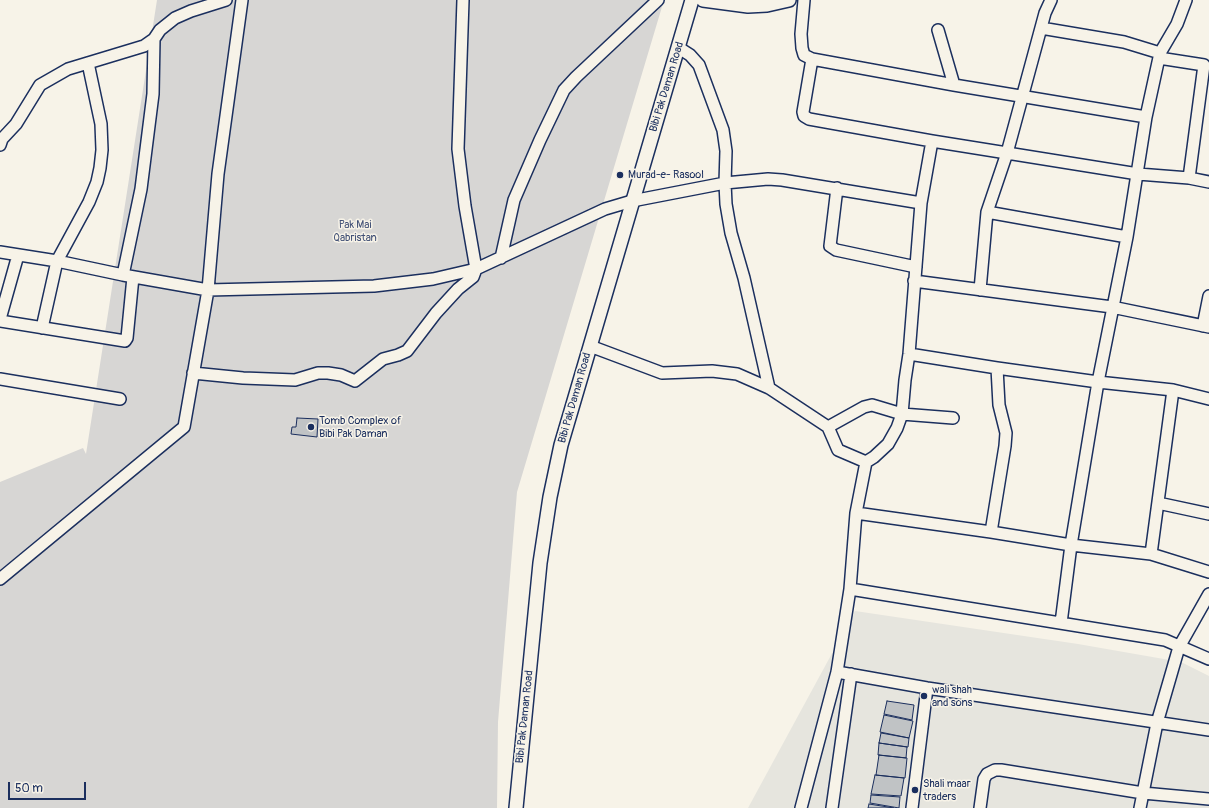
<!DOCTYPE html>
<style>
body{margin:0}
#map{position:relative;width:1209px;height:808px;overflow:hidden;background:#f7f3e8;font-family:Pangolin,sans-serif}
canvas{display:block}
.scale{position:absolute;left:8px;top:782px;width:78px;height:18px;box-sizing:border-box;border:2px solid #1b2f5e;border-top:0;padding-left:5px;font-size:12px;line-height:14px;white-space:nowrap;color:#1b2f5e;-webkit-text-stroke:3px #f7f3e8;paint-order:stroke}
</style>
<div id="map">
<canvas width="1209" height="808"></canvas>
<div class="scale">50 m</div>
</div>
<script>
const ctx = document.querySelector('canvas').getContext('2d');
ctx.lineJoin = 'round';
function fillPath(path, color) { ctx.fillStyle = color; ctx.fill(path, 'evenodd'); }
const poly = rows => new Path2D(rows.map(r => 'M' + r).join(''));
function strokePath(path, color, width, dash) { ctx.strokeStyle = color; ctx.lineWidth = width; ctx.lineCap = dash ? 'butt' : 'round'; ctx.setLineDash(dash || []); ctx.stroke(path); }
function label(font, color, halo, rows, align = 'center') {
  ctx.font = font + ' Pangolin,sans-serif'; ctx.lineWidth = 3; ctx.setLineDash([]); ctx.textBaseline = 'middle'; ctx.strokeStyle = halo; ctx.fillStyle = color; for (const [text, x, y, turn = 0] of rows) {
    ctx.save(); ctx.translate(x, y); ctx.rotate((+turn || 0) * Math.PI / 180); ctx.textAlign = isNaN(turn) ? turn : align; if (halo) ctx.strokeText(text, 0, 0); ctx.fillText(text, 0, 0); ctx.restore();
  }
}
fillPath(poly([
 [855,611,1078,644,1181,662,1209,676,1209,808,748,808]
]), '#e6e5de');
fillPath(poly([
 [157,0,664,0,517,492,498,722,497,808,0,808,0,482,83,448,86,454]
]), '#d7d6d4');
const building = poly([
 [297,418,318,419,317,437,291,434,292,427,296,427,297,418],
 [887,701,914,705,912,720,884,714,887,701],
 [884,715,913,721,909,738,880,732,884,715],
 [881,733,909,738,908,747,879,743,881,733],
 [879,743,907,747,906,758,878,755,879,743],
 [879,755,907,758,905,778,876,775,879,755],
 [875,775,904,778,901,796,871,794,875,775],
 [871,795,900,797,899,808,870,803,871,795],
 [869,804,894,808,868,808,869,804]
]);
fillPath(building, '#c0c3c5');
strokePath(building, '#1b2f5e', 1);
const minor = poly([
 [804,0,801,34,802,48,804,55,812,59,954,85,1146,117],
 [1041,28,1124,42,1160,53],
 [938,30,954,85],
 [679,48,690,55,699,65,723,130,726,151,725,183,726,204,731,233,744,278,769,388],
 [1159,58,1204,65,1189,178],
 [812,59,803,112,804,116,809,119,932,141,1138,174,1189,178,1209,182],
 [0,145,2,139,16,124,40,85,68,69,144,46,154,39,160,30,175,18,191,11,226,0],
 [837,188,830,246,836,250,916,267],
 [987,212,1127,237],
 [0,252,57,261,123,275,208,290,374,286,433,279,476,269,605,209,632,201,725,183,768,179,782,180,921,203],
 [501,258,514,200,540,140,564,90,576,77,658,0],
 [123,275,141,189,153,94,154,39],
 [914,281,1112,307,1209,327],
 [980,290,987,212,1007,153,1045,13,1051,0],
 [0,319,18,255],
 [0,321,125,341,127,338,133,277],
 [1203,326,1209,296],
 [42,328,57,261,89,202,97,182,100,168,102,150,101,124,88,63],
 [590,346,662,373,712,371,737,374,769,388,828,427,838,450,866,462],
 [909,354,997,368,1098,382,1173,390,1209,399],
 [193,373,243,378,295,380,318,373,328,373,341,375,355,381,383,359,398,355,407,351,436,313,458,289,473,277,476,269,465,206,458,149,463,0],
 [0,379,120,399],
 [828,427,864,407,872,405,902,414,953,418],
 [1158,503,1209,514],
 [856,513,991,532,1071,545,1151,554,1209,572],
 [991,532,1005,446,1006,433,999,405,997,368],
 [1151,554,1173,390],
 [0,579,184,427,208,290,218,174,242,0],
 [850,589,1165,640,1209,659],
 [1061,623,1071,545,1098,382,1127,237,1146,117,1160,53,1177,24,1186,0],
 [837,672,927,688,1209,730],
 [801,808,837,672,850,589,856,513,866,462,874,457,888,444,897,428,902,414,905,380,909,354,921,203,932,141],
 [832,808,851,674],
 [912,808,927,688],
 [980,808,984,779,987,774,995,770,1001,770,1143,793,1209,799],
 [1140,808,1157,723,1179,647,1209,594]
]);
const tertiary = poly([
 [703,0,748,6,767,5,789,0],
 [516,808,540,563,550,497,561,445,692,0]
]);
strokePath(minor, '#1b2f5e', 14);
strokePath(tertiary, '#1b2f5e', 16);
strokePath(minor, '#f7f3e8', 11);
strokePath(tertiary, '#f7f3e8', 13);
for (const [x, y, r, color] of [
 [620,175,4,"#1b2f5e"],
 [311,427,4,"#1b2f5e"],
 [924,696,4,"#1b2f5e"],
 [915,790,4,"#1b2f5e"]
]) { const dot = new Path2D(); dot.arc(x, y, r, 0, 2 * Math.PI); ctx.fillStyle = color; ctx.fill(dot); strokePath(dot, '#f7f3e8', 1.5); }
label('11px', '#1b2f5e', '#f7f3e8', [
 ["Bibi Pak Daman Road",667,87,-73],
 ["Bibi Pak Daman Road",575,398,-74],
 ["Bibi Pak Daman Road",525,717,-84]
]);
label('11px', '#1b2f5e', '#f7f3e8', [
 ["Murad-e- Rasool",628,175],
 ["Tomb Complex of",319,421],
 ["Bibi Pak Daman",319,434],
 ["wali shah",932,690],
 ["and sons",932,703],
 ["Shali maar",923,784],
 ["traders",923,797]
], 'left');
label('11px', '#415076', '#f7f3e8', [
 ["Pak Mai",355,225],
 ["Qabristan",355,238]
]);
</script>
